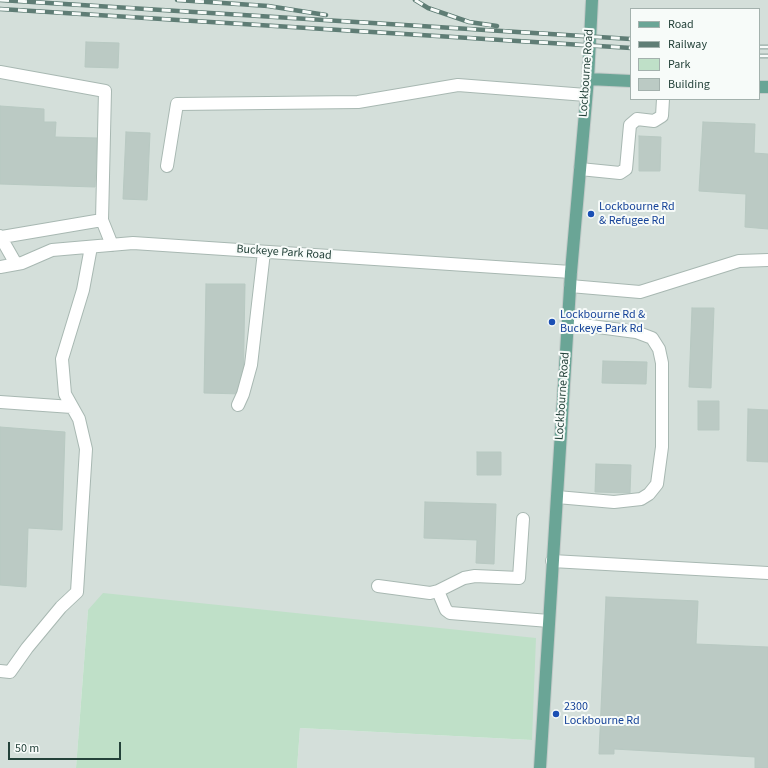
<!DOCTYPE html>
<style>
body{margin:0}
#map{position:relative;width:768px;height:768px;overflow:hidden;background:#e6efeb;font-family:"Source Sans 3",sans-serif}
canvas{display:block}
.legend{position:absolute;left:630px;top:8px;width:130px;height:92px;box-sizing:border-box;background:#f7fbf9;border:1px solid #a3b1ad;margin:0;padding:5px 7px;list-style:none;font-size:12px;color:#24423a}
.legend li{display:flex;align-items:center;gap:8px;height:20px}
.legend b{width:20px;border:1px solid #a3b1ad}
.scale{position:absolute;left:8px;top:742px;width:113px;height:18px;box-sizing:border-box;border:2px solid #24423a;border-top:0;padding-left:5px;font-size:12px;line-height:14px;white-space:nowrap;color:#24423a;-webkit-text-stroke:3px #f7fbf9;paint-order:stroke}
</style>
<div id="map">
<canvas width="768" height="768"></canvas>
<ul class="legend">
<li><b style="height:5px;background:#6aa596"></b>Road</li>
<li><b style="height:5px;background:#5f7d75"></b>Railway</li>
<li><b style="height:11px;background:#bfe0c8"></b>Park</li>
<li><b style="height:11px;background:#bbcac4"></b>Building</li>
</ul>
<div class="scale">50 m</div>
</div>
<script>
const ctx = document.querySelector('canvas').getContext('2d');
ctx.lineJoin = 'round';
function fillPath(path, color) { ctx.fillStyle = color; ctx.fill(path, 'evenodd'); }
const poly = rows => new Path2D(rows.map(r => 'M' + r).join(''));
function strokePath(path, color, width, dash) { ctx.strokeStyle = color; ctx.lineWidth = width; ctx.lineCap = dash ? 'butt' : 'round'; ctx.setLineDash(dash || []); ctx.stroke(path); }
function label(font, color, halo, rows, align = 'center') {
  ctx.font = font + ' "Source Sans 3",sans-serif'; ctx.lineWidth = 4; ctx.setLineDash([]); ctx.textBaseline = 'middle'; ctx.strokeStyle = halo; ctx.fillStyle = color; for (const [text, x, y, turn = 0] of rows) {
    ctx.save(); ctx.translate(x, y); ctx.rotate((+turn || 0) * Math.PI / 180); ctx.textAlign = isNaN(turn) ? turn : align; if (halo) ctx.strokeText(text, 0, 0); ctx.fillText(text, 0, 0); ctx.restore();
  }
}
fillPath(poly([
 [0,0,768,0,768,768,297,768,300,728,532,740,88,610,76,768,0,768],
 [631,9,759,9,759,99,631,99]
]), '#d4dfda');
fillPath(poly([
 [103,593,536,638,532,740,300,728,297,768,76,768,88,610]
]), '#bfe0c8');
const building = poly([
 [86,42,119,43,118,68,85,67,86,42],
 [0,106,44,109,44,122,56,122,55,137,97,138,95,187,0,184,0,106],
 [703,122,755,124,754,153,768,154,768,229,745,227,746,194,699,191,703,122],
 [126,132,150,133,147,200,123,199,126,132],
 [639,136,661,137,660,171,639,171,639,136],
 [206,284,245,284,243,394,204,393,206,284],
 [692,308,714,308,711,388,689,387,692,308],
 [603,361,647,362,646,384,602,383,603,361],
 [698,401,719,401,719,430,698,430,698,401],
 [748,409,768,410,768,462,747,461,748,409],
 [0,427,65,432,62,530,28,528,26,587,0,585,0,427],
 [477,452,501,452,501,475,477,475,477,452],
 [596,464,631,465,630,493,595,492,596,464],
 [425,502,496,504,494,564,476,563,477,540,424,538,425,502],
 [606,597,698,601,696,644,768,647,768,768,755,768,755,757,614,749,614,754,599,754,606,597]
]);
fillPath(building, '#bbcac4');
strokePath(building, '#b8c9c2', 1);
const minor = poly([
 [0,72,105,91,102,220],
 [167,166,177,104,358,102,458,85,586,95],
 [580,169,620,173,626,169,630,125,637,119,654,121,662,116,663,99],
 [0,236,16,264],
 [2,237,102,220,112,245],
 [0,267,22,263,52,250,133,243,571,272],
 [570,286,640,292,739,261,768,260],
 [0,402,72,407],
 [238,405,243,394,251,365,264,252],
 [557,497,614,502,641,499,649,494,657,484,662,447,662,363,659,349,652,338,636,332,568,323],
 [552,561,768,573],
 [378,586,430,593,438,591,464,578,475,576,519,578,523,519],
 [438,591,446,610,450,613,549,621],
 [0,671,10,672,27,648,61,607,77,592,86,449,79,419,65,394,62,359,83,290,91,247]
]);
const major = poly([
 [588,79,631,81],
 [759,87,768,87],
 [540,768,571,272,588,79,592,0]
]);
strokePath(minor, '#a8b8b2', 14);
strokePath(major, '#c2cac8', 14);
strokePath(minor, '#fff', 12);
strokePath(major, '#6aa596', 12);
const rail = poly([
 [0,0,631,39],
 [177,0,268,6,326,15],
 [415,0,428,8,469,22,497,26],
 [0,9,631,48],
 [759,47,768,47],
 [759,56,768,56]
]);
strokePath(rail, '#5f7d75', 4.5);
strokePath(rail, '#f7fbf9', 3, [9]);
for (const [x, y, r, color] of [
 [591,214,4,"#1a4fb4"],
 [552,322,4,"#1a4fb4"],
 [556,714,4,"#1a4fb4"]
]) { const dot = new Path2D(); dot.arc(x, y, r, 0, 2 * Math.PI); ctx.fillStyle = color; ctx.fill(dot); strokePath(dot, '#f7fbf9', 1.5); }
label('12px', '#24423a', '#f7fbf9', [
 ["Lockbourne Road",587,73,-86],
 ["Buckeye Park Road",284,253,4],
 ["Lockbourne Road",563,396,-86]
]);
label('12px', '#164399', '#f7fbf9', [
 ["Lockbourne Rd",599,207],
 ["& Refugee Rd",599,221],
 ["Lockbourne Rd &",560,315],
 ["Buckeye Park Rd",560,329],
 ["2300",564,707],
 ["Lockbourne Rd",564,721]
], 'left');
</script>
